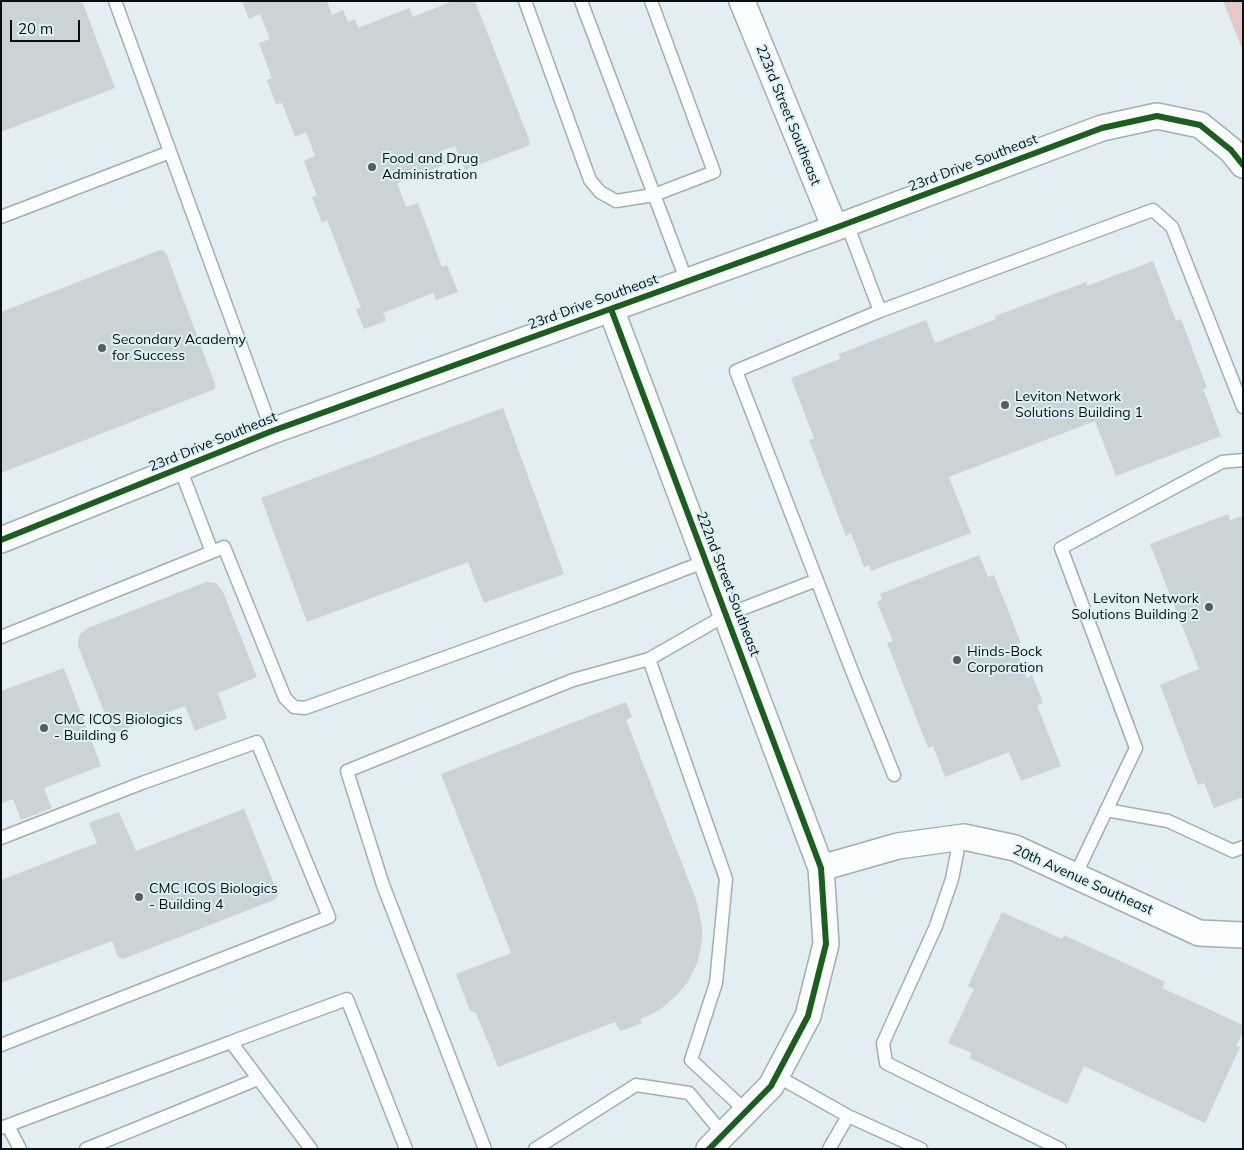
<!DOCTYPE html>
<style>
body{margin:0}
#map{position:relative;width:1244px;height:1150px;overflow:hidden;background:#e2eef1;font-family:Mulish,sans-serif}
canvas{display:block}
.frame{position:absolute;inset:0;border:2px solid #080f11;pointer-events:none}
.scale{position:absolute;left:10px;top:20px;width:70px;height:22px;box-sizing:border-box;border:2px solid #080f11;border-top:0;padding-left:6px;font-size:15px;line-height:18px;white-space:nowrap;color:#080f11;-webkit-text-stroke:4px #dcf1f7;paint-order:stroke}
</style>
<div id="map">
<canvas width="1244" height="1150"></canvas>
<div class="frame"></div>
<div class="scale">20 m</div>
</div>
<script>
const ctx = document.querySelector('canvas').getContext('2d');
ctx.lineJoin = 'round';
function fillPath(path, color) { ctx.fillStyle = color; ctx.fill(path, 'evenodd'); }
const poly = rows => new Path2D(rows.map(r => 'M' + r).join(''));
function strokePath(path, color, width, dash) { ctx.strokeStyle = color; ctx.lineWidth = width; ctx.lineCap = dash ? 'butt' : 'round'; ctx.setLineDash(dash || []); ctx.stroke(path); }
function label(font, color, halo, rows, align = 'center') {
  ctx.font = font + ' Mulish,sans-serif'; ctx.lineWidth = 4; ctx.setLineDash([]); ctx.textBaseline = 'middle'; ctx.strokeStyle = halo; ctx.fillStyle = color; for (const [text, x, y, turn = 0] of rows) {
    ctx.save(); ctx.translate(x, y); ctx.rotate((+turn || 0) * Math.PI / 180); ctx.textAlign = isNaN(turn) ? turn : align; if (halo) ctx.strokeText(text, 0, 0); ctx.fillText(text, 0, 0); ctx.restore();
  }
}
fillPath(poly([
 [1223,1,1243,1,1243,51]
]), '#e8c8c7');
fillPath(poly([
 [1,1,82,1,115,88,1,132],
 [242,1,327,1,332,15,343,10,348,22,355,19,358,28,409,8,413,17,453,1,475,1,530,142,529,142,530,145,465,170,455,146,441,151,446,164,397,183,406,207,418,203,442,267,447,265,458,292,436,300,433,293,383,313,386,321,364,329,356,309,361,308,327,220,322,223,312,197,317,196,304,161,315,156,306,132,295,137,282,103,276,104,267,80,272,78,259,43,270,39,260,14,249,19],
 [160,250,164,251,166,253,215,384,215,389,1,473,1,312],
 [1153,261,1176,321,1181,319,1207,388,1203,389,1221,436,1116,476,1095,421,949,477,971,533,871,571,869,565,864,567,851,533,846,536,809,440,814,438,791,378,840,359,839,354,926,320,935,343,996,319,995,316,1086,282,1087,286],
 [503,408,564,574,484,603,468,562,307,622,261,498],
 [1228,514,1230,520,1243,516,1243,797,1214,808,1204,783,1198,785,1160,685,1199,669,1150,544],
 [979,555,988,577,994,575,1021,643,1014,645,1027,678,1032,675,1043,703,1037,705,1061,766,1021,781,1009,752,945,777,933,746,928,748,887,643,893,641,877,602,882,600,880,594],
 [206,582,216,583,223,592,257,677,218,693,227,718,195,731,185,706,113,734,78,646,78,641,80,634,88,628],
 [64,668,101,766,44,788,52,808,21,820,13,799,1,804,1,691],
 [626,702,632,717,626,720,697,902,702,927,702,939,700,952,697,964,687,983,677,995,662,1008,652,1014,640,1019,642,1023,621,1031,618,1028,615,1022,498,1067,476,1013,471,1011,469,1008,456,974,511,953,441,774],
 [244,809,278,894,277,897,274,900,123,959,118,957,112,941,1,983,1,880,97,843,89,823,119,812,136,851],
 [1002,912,1062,939,1064,935,1165,982,1162,988,1243,1025,1243,1032,1236,1046,1240,1047,1205,1123,1084,1066,1067,1104,969,1058,972,1053,948,1043,974,989,968,986]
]), '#cad3d6');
const service = poly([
 [115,1,272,431],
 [525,1,590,180,600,192,616,201,654,195,714,172,651,1],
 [581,1,687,282],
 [1,217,170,152],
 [847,224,880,311],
 [212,552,224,547,285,698,294,707,305,708,613,597,706,561],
 [1,637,212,552,180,468],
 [649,659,726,615,817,580],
 [894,775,852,671,736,371,880,311,1153,210,1172,227,1243,407],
 [1106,810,1168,821,1233,851,1243,847],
 [1,838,142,783,257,742,329,917,1,1045],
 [960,838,952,879,936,926,883,1043,886,1063,1060,1149],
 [1075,876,1136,748,1061,548,1222,462,1243,460],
 [231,1042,347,999,406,1149],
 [777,1076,848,1116,921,1149],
 [8,1126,20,1149],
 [1,1128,231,1042,311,1149],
 [86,1149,258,1079],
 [485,1149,383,885,347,771,573,680,649,659,726,879,716,983,691,1060,746,1111],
 [535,1149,636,1085,689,1093,723,1134],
 [829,1149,848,1116]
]);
const minor = poly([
 [742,1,835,228],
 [611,309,821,868,826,944,808,1016,771,1086,709,1149],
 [1,540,272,431,835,228,1102,128,1157,116,1200,125,1231,150,1243,165],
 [821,868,898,846,964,837,1015,848,1199,933,1243,935]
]);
strokePath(service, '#a4aeb0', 15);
strokePath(minor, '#a4aeb0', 28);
strokePath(service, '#fbfcfd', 12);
strokePath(minor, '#fbfcfd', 25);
strokePath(poly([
 [611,309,821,868,826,944,808,1016,771,1086,709,1149],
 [1,540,272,431,835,228,1102,128,1157,116,1200,125,1231,150,1243,165]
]), '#1b5e20', 6);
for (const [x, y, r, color] of [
 [372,167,5,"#545d5f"],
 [102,348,5,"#545d5f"],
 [1005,405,5,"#545d5f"],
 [1209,607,5,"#545d5f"],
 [957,660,5,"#545d5f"],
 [44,728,5,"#545d5f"],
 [139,897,5,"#545d5f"]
]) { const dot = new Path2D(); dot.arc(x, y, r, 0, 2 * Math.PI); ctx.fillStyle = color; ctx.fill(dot); strokePath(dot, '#dcf1f7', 2); }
label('14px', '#080f11', '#dcf1f7', [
 ["223rd Street Southeast",788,115,68],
 ["23rd Drive Southeast",973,163,-21],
 ["23rd Drive Southeast",593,302,-20],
 ["23rd Drive Southeast",213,442,-22],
 ["222nd Street Southeast",728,584,69],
 ["20th Avenue Southeast",1083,880,24]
]);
label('14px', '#080f11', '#dcf1f7', [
 ["Food and Drug",382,159],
 ["Administration",382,175],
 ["Secondary Academy",112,340],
 ["for Success",112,356],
 ["Leviton Network",1015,397],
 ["Solutions Building 1",1015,413],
 ["Leviton Network",1199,599,"right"],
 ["Solutions Building 2",1199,615,"right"],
 ["Hinds-Bock",967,652],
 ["Corporation",967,668],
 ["CMC ICOS Biologics",54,720],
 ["- Building 6",54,736],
 ["CMC ICOS Biologics",149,889],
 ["- Building 4",149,905]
], 'left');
</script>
